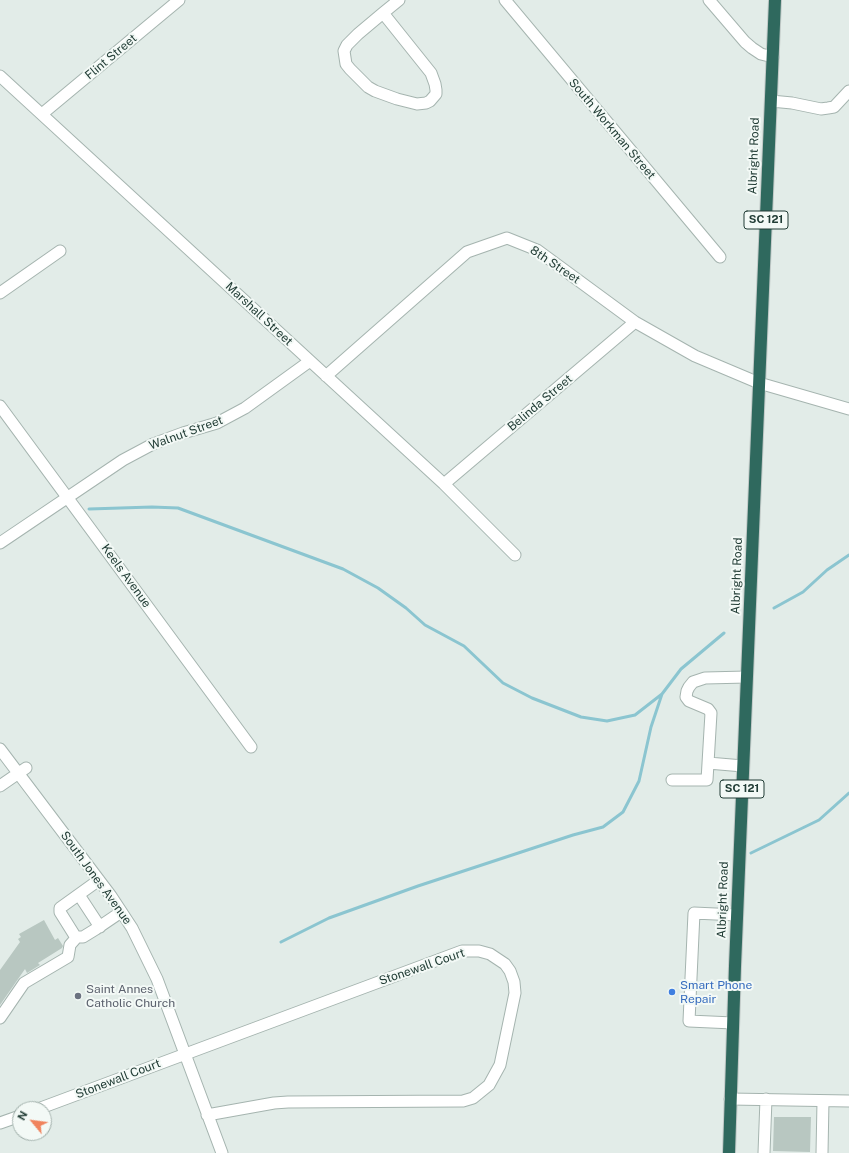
<!DOCTYPE html>
<style>
body{margin:0}
#map{position:relative;width:849px;height:1153px;overflow:hidden;background:#e2ece8;font-family:"Public Sans",sans-serif}
canvas{display:block}
.north{position:absolute;left:12px;top:1101px;width:40px;height:40px;box-sizing:border-box;background:#f3f9f6;border:1px solid #9faea9;border-radius:50%;rotate:299deg;font-size:11px;font-weight:700;line-height:16px;text-align:center;color:#223d36}
.north::after{content:'';display:block;margin:auto;width:14px;height:18px;background:#f0835d;clip-path:polygon(50% 0,100% 100%,50% 72%,0 100%)}
</style>
<div id="map">
<canvas width="849" height="1153"></canvas>
<div class="north">N</div>
</div>
<script>
const ctx = document.querySelector('canvas').getContext('2d');
ctx.lineJoin = 'round';
const poly = rows => new Path2D(rows.map(r => 'M' + r).join(''));
function strokePath(path, color, width, dash) { ctx.strokeStyle = color; ctx.lineWidth = width; ctx.lineCap = dash ? 'butt' : 'round'; ctx.setLineDash(dash || []); ctx.stroke(path); }
function fillPath(path, color) { ctx.fillStyle = color; ctx.fill(path, 'evenodd'); }
function label(font, color, halo, rows, align = 'center') {
  ctx.font = font + ' "Public Sans",sans-serif'; ctx.lineWidth = 4; ctx.setLineDash([]); ctx.textBaseline = 'middle'; ctx.strokeStyle = halo; ctx.fillStyle = color; for (const [text, x, y, turn = 0] of rows) {
    ctx.save(); ctx.translate(x, y); ctx.rotate((+turn || 0) * Math.PI / 180); ctx.textAlign = isNaN(turn) ? turn : align; if (halo) ctx.strokeText(text, 0, 0); ctx.fillText(text, 0, 0); ctx.restore();
  }
}
strokePath(poly([
 [89,509,152,507,178,508,343,569,378,588,406,608,425,625,464,646,503,683,532,698,581,717,607,721,635,715,662,694,681,669,724,633],
 [774,608,803,592,827,570,849,555],
 [751,853,819,820,849,793],
 [281,942,329,918,418,886,573,835,603,827,623,812,639,781,651,727,662,694]
]), '#8bc5d0', 3);
fillPath(poly([
 [44,920,55,940,58,938,63,946,62,948,38,963,40,965,27,973,25,969,0,1005,0,970,20,942,18,939,21,937,19,934],
 [774,1117,811,1117,810,1152,773,1151]
]), '#b8c7c1');
const minor = poly([
 [505,0,720,257],
 [709,0,745,42,752,48,761,54,773,57],
 [383,13,431,73,435,84,436,90,436,94,430,101,426,103,417,104,397,99,375,91,368,87,350,69,346,64,344,51,347,45,358,34,383,13,399,0],
 [0,76,444,484,515,555],
 [771,101,792,103,821,109,828,108,834,107,849,91],
 [42,114,179,0],
 [0,293,60,251],
 [326,376,467,252,507,238,537,250,635,322,695,356,759,383,849,409],
 [0,406,251,747],
 [444,484,635,322],
 [0,543,123,460,153,444,183,433,217,423,245,408,310,361],
 [0,749,111,896,132,928,157,979,222,1153],
 [708,763,743,766],
 [672,780,707,780,711,713,708,709,689,701,686,697,687,691,689,687,693,682,705,678,747,677],
 [0,786,26,768],
 [99,880,60,908,60,912,75,936,77,937,83,937,96,929,121,912],
 [79,895,100,927],
 [0,1018,24,983,68,957,70,945,77,937],
 [733,1023,689,1021,694,913,737,915],
 [730,1099,849,1101],
 [38,1109,462,951,479,951,490,954,505,964,510,971,514,982,515,993,500,1065,489,1085,473,1098,463,1101,288,1102,274,1103,207,1115],
 [0,1123,20,1116],
 [764,1153,766,1099],
 [822,1153,823,1101]
]);
const highway = poly([
 [729,1153,735,966,775,0]
]);
strokePath(minor, '#a5b4af', 13);
strokePath(highway, '#c1c9c7', 14);
strokePath(minor, '#fff', 11);
strokePath(highway, '#2f695e', 12);
for (const [x, y, r, color] of [
 [672,992,4,"#3f7fe0"],
 [78,996,4,"#6b7280"]
]) { const dot = new Path2D(); dot.arc(x, y, r, 0, 2 * Math.PI); ctx.fillStyle = color; ctx.fill(dot); strokePath(dot, '#f3f9f6', 1.5); }
for (const [x, y, w] of [
 [766,220,44],
 [742,789,44]
]) { const box = new Path2D(); box.roundRect(x - w / 2, y - 9, w, 18, 3); ctx.fillStyle = '#f3f9f6'; ctx.fill(box); strokePath(box, '#223d36', 1); }
label('bold 11px', '#223d36', null, [
 ["SC 121",766,220],
 ["SC 121",742,789]
]);
label('12px', '#223d36', '#f3f9f6', [
 ["Flint Street",111,57,-40],
 ["South Workman Street",612,129,50],
 ["Albright Road",754,156,-88],
 ["8th Street",555,265,34],
 ["Marshall Street",259,314,43],
 ["Belinda Street",540,403,-40],
 ["Walnut Street",186,433,-20],
 ["Keels Avenue",126,576,54],
 ["Albright Road",737,576,-88],
 ["South Jones Avenue",96,878,54],
 ["Albright Road",723,900,-88],
 ["Stonewall Court",422,967,-19],
 ["Stonewall Court",118,1079,-21]
]);
label('12px', '#366cbe', '#f3f9f6', [
 ["Smart Phone",680,985],
 ["Repair",680,999]
], 'left');
label('12px', '#5b616d', '#f3f9f6', [
 ["Saint Annes",86,989],
 ["Catholic Church",86,1003]
], 'left');
</script>
